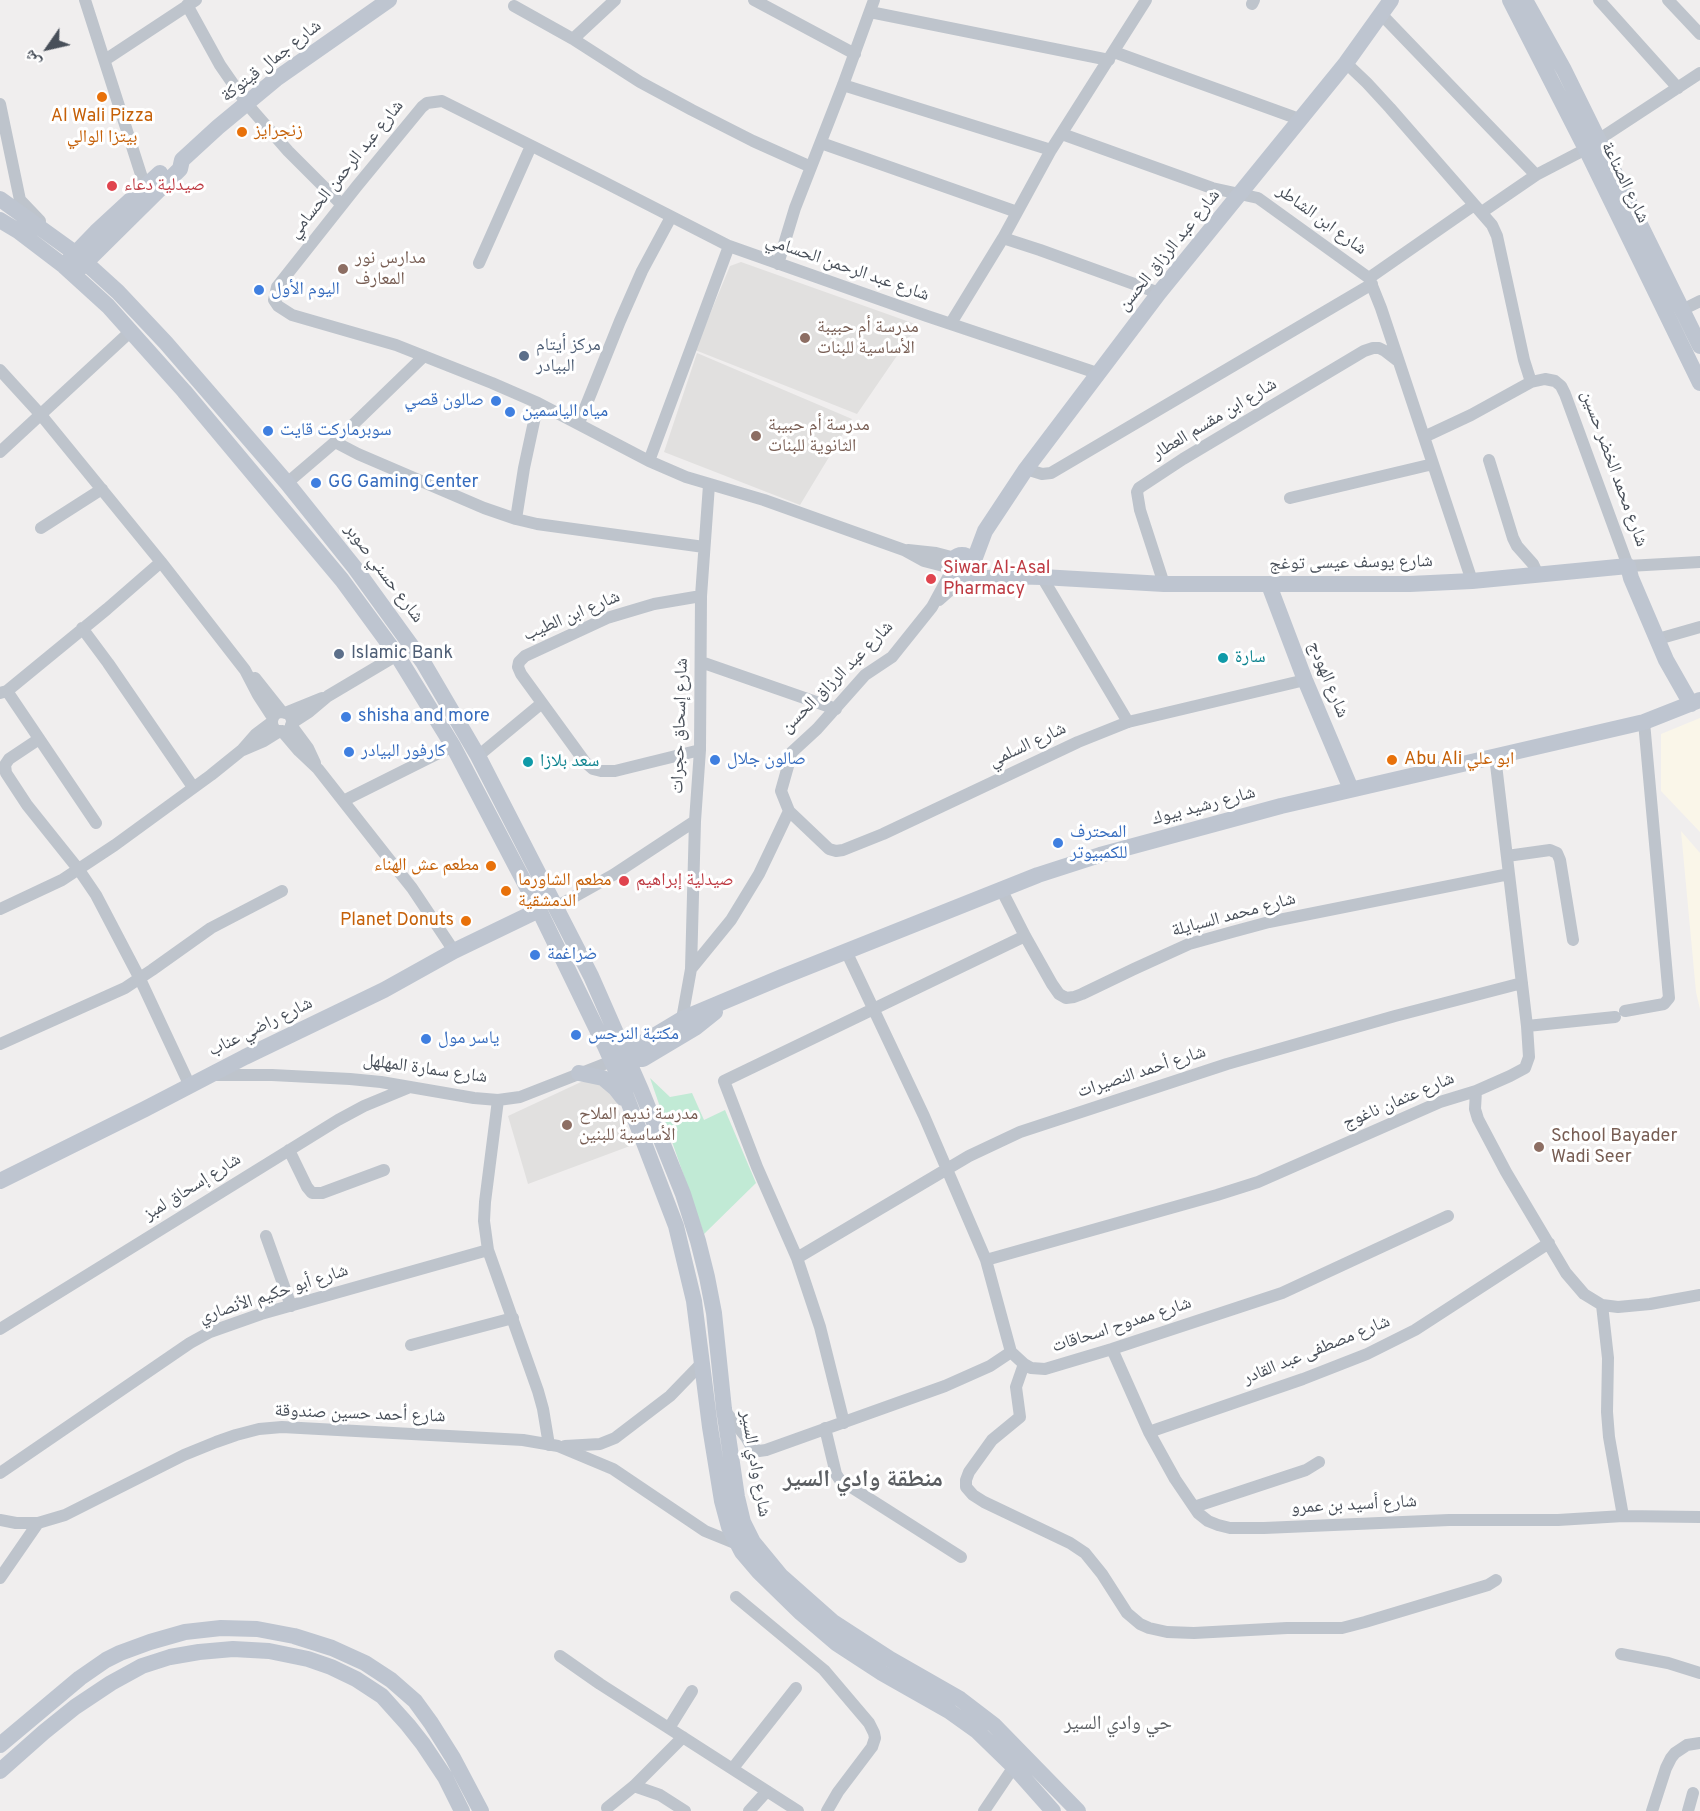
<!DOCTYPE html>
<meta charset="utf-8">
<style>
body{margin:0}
#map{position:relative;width:1700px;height:1811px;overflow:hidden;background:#f0eeee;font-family:Overpass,"Noto Naskh Arabic",sans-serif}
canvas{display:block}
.north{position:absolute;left:18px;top:18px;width:60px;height:60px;-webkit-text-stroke:4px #fff;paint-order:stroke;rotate:236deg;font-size:16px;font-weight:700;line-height:24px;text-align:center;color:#484f59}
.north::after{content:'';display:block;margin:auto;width:21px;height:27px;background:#484f59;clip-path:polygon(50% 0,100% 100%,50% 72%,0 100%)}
</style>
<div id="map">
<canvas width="1700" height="1811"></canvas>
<div class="north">ش</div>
</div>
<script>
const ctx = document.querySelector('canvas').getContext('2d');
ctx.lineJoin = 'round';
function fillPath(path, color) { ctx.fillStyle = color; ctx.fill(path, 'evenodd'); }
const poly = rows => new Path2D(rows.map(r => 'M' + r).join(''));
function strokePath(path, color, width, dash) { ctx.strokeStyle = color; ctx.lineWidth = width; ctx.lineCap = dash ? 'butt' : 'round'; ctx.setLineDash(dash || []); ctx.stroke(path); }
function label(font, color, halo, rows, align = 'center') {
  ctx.font = font + ' Overpass,"Noto Naskh Arabic",sans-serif'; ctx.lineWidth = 6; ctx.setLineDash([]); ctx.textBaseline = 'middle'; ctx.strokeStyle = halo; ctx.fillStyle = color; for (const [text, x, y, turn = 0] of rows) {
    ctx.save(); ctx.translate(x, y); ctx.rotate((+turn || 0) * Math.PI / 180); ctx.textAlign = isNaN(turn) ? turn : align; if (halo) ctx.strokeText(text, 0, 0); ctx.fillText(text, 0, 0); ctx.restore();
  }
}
fillPath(poly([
 [1700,718,1700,832,1661,791,1661,734],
 [1681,831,1700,853,1700,1009,1696,992]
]), '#faf6e9');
fillPath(poly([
 [741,262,918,325,857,414,695,350,730,266],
 [697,353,852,419,800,505,664,452],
 [596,1081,615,1098,630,1146,528,1184,508,1116,581,1082]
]), '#e1e0df');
fillPath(poly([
 [650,1078,670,1097,692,1093,704,1120,725,1110,756,1183,704,1234]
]), '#c1ead5');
strokePath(poly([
 [85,0,145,187],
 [754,0,855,54],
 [1599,0,1678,88],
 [1668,0,1700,34],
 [1252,4,1254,0],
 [187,5,220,65,247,104,288,151,342,205],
 [514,6,573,39,640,82,692,110,753,141,811,167],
 [870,12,1109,60],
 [1381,14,1536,175],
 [573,39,615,0],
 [1114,52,1299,119],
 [105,60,196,0],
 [1346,63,1367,83,1390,108,1492,225,1497,236,1524,360,1531,382],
 [843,85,1051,150],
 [0,104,20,200,40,221],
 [1062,134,1212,188,1258,198,1369,278,1381,308,1472,581],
 [1598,140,1700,73],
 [821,143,1017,212],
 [1482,212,1536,175,1586,149],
 [1003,238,1040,250,1159,293],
 [479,263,531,146],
 [778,264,795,208,843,85,874,0],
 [1369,278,1474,205],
 [1682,310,1700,301],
 [951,323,1003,238,1051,150,1146,0],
 [0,370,41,415,161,562,245,670,258,695,273,718],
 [579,423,620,321,642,271,671,217],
 [1424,437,1471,415,1531,382,1545,379,1555,381,1561,386,1565,394,1628,566,1700,562],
 [335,442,358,454,484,508,516,519,537,524,704,547],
 [0,452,131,331],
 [1489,460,1513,538,1517,546,1533,564,1538,575],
 [649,461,729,246],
 [1026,469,1042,474,1051,473,1372,284],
 [287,483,335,442,424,356],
 [1290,498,1433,464],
 [516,519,524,468,538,403],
 [41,528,102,489],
 [908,550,936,553,955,558],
 [951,568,924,561,904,550,764,500,686,477,649,461,538,403,492,383,396,345,292,315,278,306,274,300,277,287,357,186,422,107,427,103,442,101,602,181,729,246,927,316,1097,373],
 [1042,577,1128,722],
 [1164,584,1140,510,1137,492,1139,488,1183,459,1364,351,1373,348,1379,348,1385,351,1398,361],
 [939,600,965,577],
 [82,628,108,663,193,787],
 [1658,639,1700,627],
 [701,662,836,709],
 [255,678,282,712],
 [7,691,96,823],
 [0,693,7,691,107,609,161,562],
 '272 722a10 10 0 1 1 20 0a10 10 0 1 1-20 0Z',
 [285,713,322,698],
 [292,723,309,712,328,696,397,655],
 [291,725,308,748,315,763],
 [282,731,299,751,318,769,388,858,412,888,454,951],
 [39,739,9,759,5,765,6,773,27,805,79,870,96,895,140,979,190,1086],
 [243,750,264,741,280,731],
 [700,750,615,771,601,771,593,769,585,762,521,674,518,667,519,662,525,656,607,618,654,604,701,596],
 [478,756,542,703],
 [343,801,453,746],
 [789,811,829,849,836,851,843,850,883,834,1078,742,1128,722,1305,680],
 [1507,856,1550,850,1557,853,1560,860,1573,940],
 [1001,889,1025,936,1052,984,1059,994,1066,998,1074,997,1082,994,1134,969,1189,944,1232,932,1269,922,1509,874],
 [556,907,613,875,695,821],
 [0,909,62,880,115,845,211,775,242,750,256,734,272,722],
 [846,951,924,1116,986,1260,1011,1352,1024,1364,1031,1368,1045,1369,1112,1349,1282,1293,1448,1216],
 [691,969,731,920,759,874,770,851,789,811,781,791,792,752,817,729,865,675,892,657,932,607,952,570],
 [1625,1011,1664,1004,1669,998,1644,722],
 [682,1019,691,969,695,821,700,750,701,596,709,485],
 [1527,1026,1615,1017],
 [0,1044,125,988,152,970,211,928,282,891],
 [211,1075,272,1075,350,1079,381,1082,474,1098,498,1100,520,1097,612,1061],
 [1476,1091,1475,1109,1478,1119,1506,1172,1566,1273,1584,1294,1602,1305,1618,1307,1650,1304,1700,1295],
 [498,1100,485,1202,484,1221,488,1250,538,1391,543,1409,549,1445],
 [289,1150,307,1187,312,1193,322,1193,384,1170],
 [266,1236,291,1306],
 [797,1258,969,1156,1020,1132,1227,1064,1395,1016,1522,983],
 [986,1260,1217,1195,1258,1182,1440,1102,1476,1091,1510,1076,1525,1068,1529,1057,1527,1026,1495,756],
 [1602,1305,1608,1358,1607,1412,1609,1437,1623,1516],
 [0,1329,338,1120,364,1106,410,1087],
 [411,1345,513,1318],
 [1112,1349,1149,1432,1175,1479,1198,1513,1208,1521,1218,1525,1230,1528,1264,1528,1449,1520,1558,1520,1623,1516,1700,1517],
 [1024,1364,1016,1387,1020,1417,992,1440,969,1472,966,1480,966,1487,973,1495,984,1502,1070,1543,1085,1553,1102,1574,1127,1613,1140,1624,1149,1628,1167,1632,1194,1633,1287,1628,1342,1628,1365,1622,1488,1585,1496,1580],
 [725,1411,746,1437,752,1448,759,1451,766,1450,945,1386,990,1366,1011,1352],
 [844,1423,820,1327,797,1258,757,1167,724,1081,1025,936],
 [825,1428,836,1474,840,1480,961,1557],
 [1149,1432,1303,1379,1367,1354,1415,1330,1549,1243],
 [565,1446,600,1444,615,1438,670,1396,702,1363],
 [0,1473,190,1343,210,1332,261,1314,488,1250],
 [1194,1507,1306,1470,1319,1462],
 [0,1520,16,1523,38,1523,65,1515,184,1455,216,1442,236,1435,259,1429,282,1427,523,1440,558,1446,613,1469,705,1531,737,1544],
 [0,1578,38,1523],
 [736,1597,824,1670,869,1723,874,1733,875,1738,872,1747,838,1792,827,1811],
 [1621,1654,1668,1663,1700,1673],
 [560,1656,600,1684,798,1811],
 [669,1728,692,1691],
 [733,1768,796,1688],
 [634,1786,660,1795,685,1811],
 [607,1808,634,1786,683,1737],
 [749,1811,767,1791],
 [984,1811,1017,1762],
 [1652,1811,1666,1768,1671,1758,1675,1753,1687,1745,1700,1743],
 [1688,1811,1693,1793]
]), '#bec4cc', 12);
strokePath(poly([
 [1510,0,1586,149,1700,383],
 [1525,0,1564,70,1700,346],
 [0,199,75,253,118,292,166,343,287,483,355,568,423,662,478,756,591,976,641,1090,683,1194,698,1241,707,1277,714,1313,724,1409,737,1497,743,1522,753,1542,781,1576,833,1622,890,1659,960,1699,994,1725,1078,1811],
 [0,220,18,231,64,266,108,306,184,391,342,580,397,655,453,746,539,910,605,1046,618,1075,676,1226,694,1301,710,1427,722,1501,729,1527,742,1552,759,1572,801,1613,836,1643,882,1673,949,1711,977,1731,1013,1766,1053,1811],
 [68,261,96,232,160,173],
 [79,269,180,169,182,160,218,127,276,79,389,0],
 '951 566a11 11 0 1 1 22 0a11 11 0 1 1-22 0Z',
 [973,563,985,531,1026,469,1159,293,1346,63,1391,0],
 [967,576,982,579,1003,576,1042,577,1164,584,1410,584,1472,581,1628,566,1631,578,1666,660,1691,704],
 [1269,585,1305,680,1351,789],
 [626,1054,639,1059,643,1059,695,1028,715,1012],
 [617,1058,682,1019,782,977,1038,875,1100,855,1281,806,1644,722,1700,700],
 [579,1073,603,1078,616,1089,623,1098],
 [0,1181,145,1109,245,1057,384,990,454,951,539,910],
 [0,1745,80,1678,106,1660,120,1653,150,1642,185,1632,221,1628,257,1629,294,1636,332,1648,365,1663,391,1680,415,1701,431,1723,453,1758,481,1811],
 [0,1771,44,1732,75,1707,111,1683,142,1666,170,1657,199,1652,233,1649,269,1651,308,1659,331,1667,356,1679,382,1696,408,1725,423,1744,445,1777,462,1811]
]), '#bec5d0', 16);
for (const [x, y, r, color] of [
 [102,97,6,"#e8710a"],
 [242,132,6,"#e8710a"],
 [112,186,6,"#e0444e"],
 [343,269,6,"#8d6e63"],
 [259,290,6,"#3f7fe0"],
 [805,338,6,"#8d6e63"],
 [524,356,6,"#5c6f8a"],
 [496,401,6,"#3f7fe0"],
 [510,412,6,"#3f7fe0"],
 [268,431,6,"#3f7fe0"],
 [756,436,6,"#8d6e63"],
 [316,483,6,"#3f7fe0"],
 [931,579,6,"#e0444e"],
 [339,654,6,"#5c6f8a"],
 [1223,658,6,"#0f9aa8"],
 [346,717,6,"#3f7fe0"],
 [349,752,6,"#3f7fe0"],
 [715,760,6,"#3f7fe0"],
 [1392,760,6,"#e8710a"],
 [528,762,6,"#0f9aa8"],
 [1058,843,6,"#3f7fe0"],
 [491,866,6,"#e8710a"],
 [624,881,6,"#e0444e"],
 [506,891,6,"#e8710a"],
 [466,921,6,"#e8710a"],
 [535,955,6,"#3f7fe0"],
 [576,1035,6,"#3f7fe0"],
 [426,1039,6,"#3f7fe0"],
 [567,1125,6,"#8d6e63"],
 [1539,1147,6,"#8d6e63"]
]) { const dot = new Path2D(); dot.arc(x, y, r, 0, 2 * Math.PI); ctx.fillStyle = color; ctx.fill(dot); strokePath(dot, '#fff', 2); }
label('18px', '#484f59', '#fff', [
 ["شارع جمال قيتوكة",272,62,-38],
 ["شارع عبد الرحمن الحسامي",347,170,-51],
 ["شارع الصناعة",1624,183,64],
 ["شارع ابن الشاطر",1321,221,36],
 ["شارع عبد الرزاق الحسن",1170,251,-51],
 ["شارع عبد الرحمن الحسامي",847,269,19],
 ["شارع ابن مقسم العطار",1215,420,-31],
 ["شارع محمد الخضر حسين",1613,469,70],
 ["شارع يوسف عيسى توغج",1351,564,-1],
 ["شارع حسني صوبر",383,574,53],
 ["شارع ابن الطيب",572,617,-23],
 ["شارع عبد الرزاق الحسن",838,678,-45],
 ["شارع الهودج",1327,680,68],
 ["شارع إسحاق حجرات",681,726,-88],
 ["شارع السلمي",1028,746,-25],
 ["شارع رشيد بيوك",1204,807,-15],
 ["شارع محمد السبايلة",1234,916,-15],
 ["شارع راضي عناب",261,1028,-26],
 ["شارع سمارة المهلهل",425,1070,8],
 ["شارع أحمد النصيرات",1142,1073,-18],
 ["شارع عثمان ناغوج",1399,1102,-23],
 ["شارع إسحاق لمبز",193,1188,-32],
 ["شارع أبو حكيم الأنصاري",274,1295,-18],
 ["شارع ممدوح اسحاقات",1122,1326,-18],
 ["شارع مصطفى عبد القادر",1317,1351,-22],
 ["شارع أحمد حسين صندوقة",360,1415,2],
 ["شارع وادي السير",754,1464,80],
 ["شارع أسيد بن عمرو",1354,1506,-3]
]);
label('18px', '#c56008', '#fff', [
 ["Al Wali Pizza",102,117,"center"],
 ["بيتزا الوالي",102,138,"center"],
 ["زنجرايز",254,132],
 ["Abu Ali ابو علي",1404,760],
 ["مطعم عش الهناء",479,866,"right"],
 ["مطعم الشاورما",518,881],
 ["الدمشقية",518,902],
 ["Planet Donuts",454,921,"right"]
], 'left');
label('18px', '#be3a42', '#fff', [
 ["صيدلية دعاء",124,186],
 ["Siwar Al-Asal",943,569],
 ["Pharmacy",943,590],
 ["صيدلية إبراهيم",636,881]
], 'left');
label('18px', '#785e54', '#fff', [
 ["مدارس نور",355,259],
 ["المعارف",355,280],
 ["مدرسة أم حبيبة",817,328],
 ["الأساسية للبنات",817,349],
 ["مدرسة أم حبيبة",768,426],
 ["الثانوية للبنات",768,447],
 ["مدرسة نديم الملاح",579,1115],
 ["الأساسية للبنين",579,1136],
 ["School Bayader",1551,1137],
 ["Wadi Seer",1551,1158]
], 'left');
label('18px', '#366cbe', '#fff', [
 ["اليوم الأول",271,290],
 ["صالون قصي",484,401,"right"],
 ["مياه الياسمين",522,412],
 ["سوبرماركت قايت",280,431],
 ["GG Gaming Center",328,483],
 ["shisha and more",358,717],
 ["كارفور البيادر",361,752],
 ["صالون جلال",727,760],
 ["المحترف",1070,833],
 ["للكمبيوتر",1070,854],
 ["ضراغمة",547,955],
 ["مكتبة النرجس",588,1035],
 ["ياسر مول",438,1039]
], 'left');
label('18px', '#4e5e75', '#fff', [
 ["مركز أيتام",536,346],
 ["البيادر",536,367],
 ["Islamic Bank",351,654]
], 'left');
label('18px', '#0d838f', '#fff', [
 ["سارة",1235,658],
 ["سعد بلازا",540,762]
], 'left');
label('20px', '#5b5e62', '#fff', [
 ["حي وادي السير",1118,1725]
]);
label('bold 24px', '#5b5e62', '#fff', [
 ["منطقة وادي السير",863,1481]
]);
</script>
